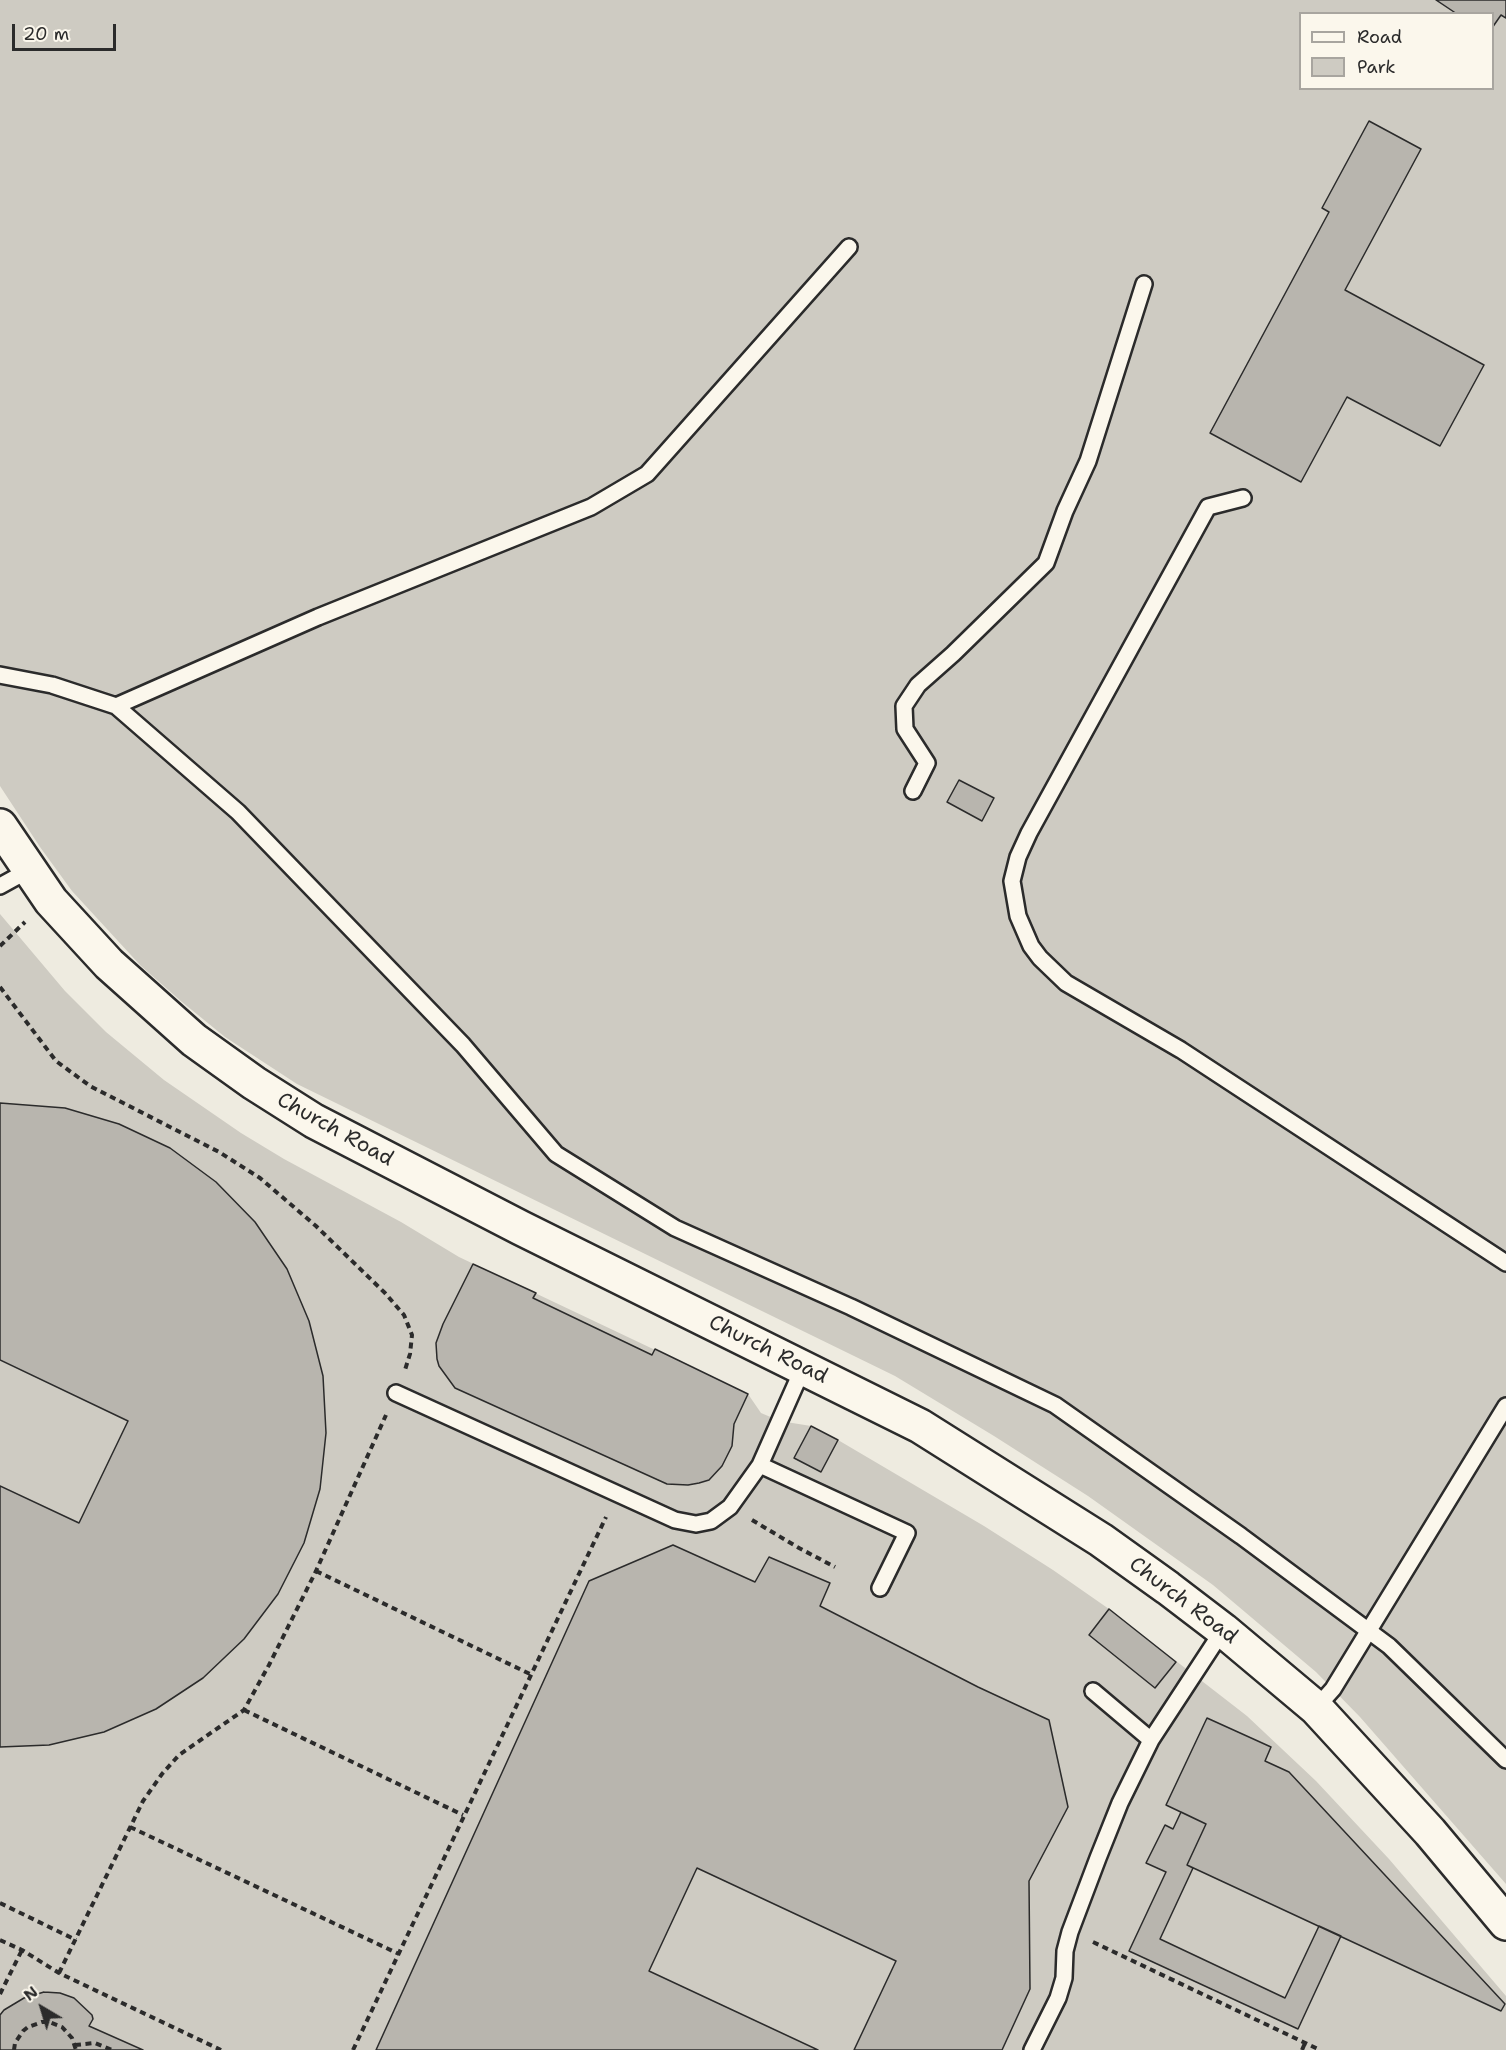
<!DOCTYPE html>
<style>
body{margin:0}
#map{position:relative;width:1506px;height:2050px;overflow:hidden;background:#eeebe0;font-family:"Shantell Sans",sans-serif}
canvas{display:block}
.legend{position:absolute;left:1299px;top:12px;width:195px;height:78px;box-sizing:border-box;background:#fbf7ec;border:2px solid #a8a59f;margin:0;padding:8px 10px;list-style:none;font-size:18px;color:#2b2b2b}
.legend li{display:flex;align-items:center;gap:12px;height:30px}
.legend b{width:30px;border:2px solid #a8a59f}
.north{position:absolute;left:12px;top:1978px;width:60px;height:60px;-webkit-text-stroke:4px #fbf7ec;paint-order:stroke;rotate:322deg;font-size:16px;font-weight:700;line-height:24px;text-align:center;color:#2b2b2b}
.north::after{content:'';display:block;margin:auto;width:21px;height:27px;background:#2b2b2b;clip-path:polygon(50% 0,100% 100%,50% 72%,0 100%)}
.scale{position:absolute;left:12px;top:24px;width:104px;height:27px;box-sizing:border-box;border:3px solid #2b2b2b;border-top:0;padding-left:8px;font-size:18px;line-height:21px;white-space:nowrap;color:#2b2b2b;-webkit-text-stroke:4px #fbf7ec;paint-order:stroke}
</style>
<div id="map">
<canvas width="1506" height="2050"></canvas>
<ul class="legend">
<li><b style="height:8px;background:#fbf7ec"></b>Road</li>
<li><b style="height:16px;background:#cecbc2"></b>Park</li>
</ul>
<div class="north">N</div>
<div class="scale">20 m</div>
</div>
<script>
const ctx = document.querySelector('canvas').getContext('2d');
ctx.lineJoin = 'round';
function fillPath(path, color) { ctx.fillStyle = color; ctx.fill(path, 'evenodd'); }
const poly = rows => new Path2D(rows.map(r => 'M' + r).join(''));
function strokePath(path, color, width, dash) { ctx.strokeStyle = color; ctx.lineWidth = width; ctx.lineCap = dash ? 'butt' : 'round'; ctx.setLineDash(dash || []); ctx.stroke(path); }
function label(font, color, halo, rows, align = 'center') {
  ctx.font = font + ' "Shantell Sans",sans-serif'; ctx.lineWidth = 6; ctx.setLineDash([]); ctx.textBaseline = 'middle'; ctx.strokeStyle = halo; ctx.fillStyle = color; for (const [text, x, y, turn = 0] of rows) {
    ctx.save(); ctx.translate(x, y); ctx.rotate((+turn || 0) * Math.PI / 180); ctx.textAlign = isNaN(turn) ? turn : align; if (halo) ctx.strokeText(text, 0, 0); ctx.fillText(text, 0, 0); ctx.restore();
  }
}
fillPath(poly([
 [0,0,1506,0,1506,1884,1360,1717,1316,1672,1213,1585,1088,1496,994,1436,895,1376,297,1084,225,1037,182,1002,141,966,72,891,40,847,0,786],
 [1300,14,1492,14,1492,88,1300,88],
 [0,914,65,991,106,1032,164,1080,241,1133,284,1159,401,1222,459,1257,748,1394,761,1413,780,1421,811,1426,838,1440,984,1526,1053,1570,1109,1609,1247,1716,1316,1781,1389,1859,1506,1996,1506,2050,0,2050]
]), '#cecbc2');
const building = poly([
 [1436,0,1506,0,1506,18,1501,15,1492,28,1492,14,1457,14,1436,0],
 [1369,121,1421,149,1345,290,1484,365,1440,446,1347,397,1301,482,1210,433,1329,212,1322,208,1369,121],
 [959,780,994,798,982,821,947,802,959,780],
 [0,1103,65,1108,119,1124,170,1148,216,1182,255,1222,287,1269,309,1321,323,1376,326,1433,320,1489,304,1543,278,1594,244,1639,203,1678,156,1709,104,1732,49,1745,0,1747,0,1486,79,1523,128,1421,0,1360,0,1103],
 [473,1264,536,1293,533,1298,652,1355,655,1349,748,1394,734,1424,732,1446,722,1466,709,1480,699,1483,688,1485,667,1484,455,1388,439,1366,437,1359,436,1343,443,1324,473,1264],
 [811,1426,838,1440,821,1472,794,1458,811,1426],
 [673,1545,755,1582,769,1557,830,1583,820,1606,978,1687,1049,1720,1068,1807,1029,1881,1030,1989,1002,2050,854,2050,896,1961,697,1868,649,1971,818,2050,376,2050,589,1581,673,1545],
 [1109,1609,1176,1662,1155,1688,1089,1635,1109,1609],
 [1207,1718,1271,1747,1265,1761,1289,1772,1505,2004,1501,2011,1187,1865,1206,1824,1166,1805,1207,1718],
 [1181,1812,1206,1824,1187,1865,1193,1868,1160,1939,1285,1998,1319,1926,1341,1936,1298,2029,1129,1951,1166,1872,1146,1863,1165,1825,1173,1829,1181,1812],
 [44,1992,60,1993,74,1998,92,2015,93,2019,89,2026,143,2050,0,2050,0,2015,4,2010,24,1998,44,1992]
]);
fillPath(building, '#b8b5ae');
strokePath(building, '#2b2b2b', 1.5);
const lane = poly([
 [1243,498,1208,507,1029,833,1018,857,1012,881,1018,916,1031,946,1040,958,1066,983,1181,1050,1506,1263],
 [0,675,52,685,116,706,238,812,463,1045,556,1154,675,1228,851,1307,1055,1405,1241,1536,1389,1646,1506,1760],
 [116,706,318,617,591,507,647,474,849,247],
 [913,791,927,763,905,729,904,706,918,685,953,654,1046,563,1065,511,1088,461,1144,284],
 [0,886,29,870],
 [803,1368,760,1465,907,1533,880,1588],
 [396,1393,675,1520,696,1524,711,1521,730,1507,760,1465],
 [1316,1708,1333,1689,1506,1406],
 [1151,1740,1223,1630],
 [1032,2050,1058,1998,1064,1978,1065,1951,1070,1932,1098,1858,1120,1803,1151,1740,1093,1691]
]);
const secondary = poly([
 [0,826,51,901,109,964,194,1040,254,1083,314,1121,521,1228,920,1426,1101,1540,1168,1588,1223,1630,1316,1708,1430,1832,1506,1923]
]);
strokePath(lane, '#2b2b2b', 20);
strokePath(secondary, '#2b2b2b', 38);
strokePath(poly([
 [0,946,25,922],
 [0,987,56,1061,90,1086,219,1152,260,1178,316,1226,385,1293,404,1315,412,1335,410,1354,405,1370],
 [752,1520,799,1548,835,1567],
 [316,1571,530,1674],
 [244,1710,463,1815],
 [130,1827,399,1954],
 [0,1903,76,1940],
 [0,1940,22,1950,59,1973,221,2050],
 [1093,1942,1320,2050],
 [59,1973,143,1801,162,1774,179,1755,244,1710,269,1665,316,1571,386,1415],
 [0,1994,22,1950],
 [75,2045,95,2043,112,2050],
 [14,2050,15,2043,23,2031,28,2027,42,2022,49,2022,62,2027,72,2038,76,2050],
 [353,2050,606,1517],
 [1302,2050,1305,2043]
]), '#2b2b2b', 4, [6, 4.5]);
strokePath(lane, '#fbf7ec', 15);
strokePath(secondary, '#fbf7ec', 33);
label('21px', '#2b2b2b', '#fbf7ec', [
 ["Church Road",335,1130,29],
 ["Church Road",768,1350,26],
 ["Church Road",1183,1601,37]
]);
</script>
